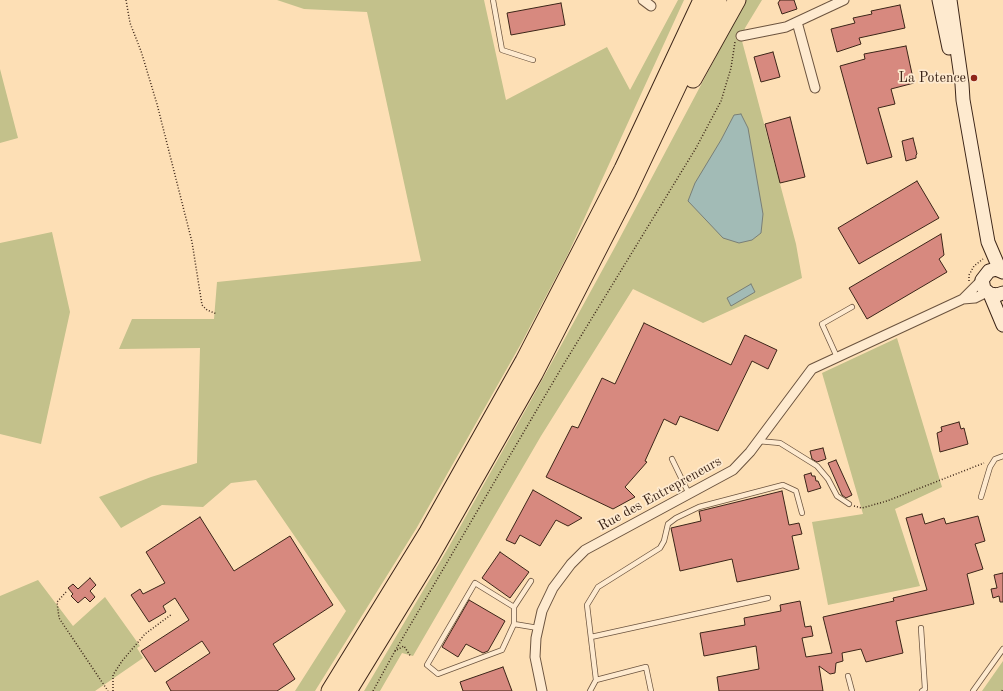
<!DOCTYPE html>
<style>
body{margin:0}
canvas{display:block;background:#fddfb5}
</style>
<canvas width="1003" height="691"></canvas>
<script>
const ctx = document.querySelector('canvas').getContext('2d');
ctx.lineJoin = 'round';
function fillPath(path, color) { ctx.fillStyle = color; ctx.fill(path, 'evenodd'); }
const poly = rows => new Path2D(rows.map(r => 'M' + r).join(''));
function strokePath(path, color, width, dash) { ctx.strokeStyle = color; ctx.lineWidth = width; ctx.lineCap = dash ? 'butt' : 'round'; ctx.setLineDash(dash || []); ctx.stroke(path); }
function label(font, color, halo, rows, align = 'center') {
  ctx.font = font + ' "Old Standard TT",serif'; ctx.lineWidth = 3.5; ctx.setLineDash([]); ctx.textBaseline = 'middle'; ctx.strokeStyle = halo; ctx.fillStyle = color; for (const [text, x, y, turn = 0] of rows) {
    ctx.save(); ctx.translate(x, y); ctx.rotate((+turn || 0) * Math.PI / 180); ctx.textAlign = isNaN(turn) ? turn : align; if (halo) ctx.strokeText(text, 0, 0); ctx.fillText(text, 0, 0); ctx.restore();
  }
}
fillPath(poly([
 [277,0,484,0,506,100,607,47,630,90,678,0,684,0,568,254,522,342,416,529,315,691,295,691,346,611,256,480,231,483,203,507,162,505,121,528,99,497,151,477,197,463,200,348,119,349,132,319,214,319,217,282,421,261,367,12,304,9],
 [746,0,762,0,745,28,742,41,796,244,802,278,703,323,633,289,541,436,413,656,402,653,380,691,364,691,447,550,530,402,615,247],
 [0,69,18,138,0,143],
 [52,232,70,312,41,444,0,434,0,243],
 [897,338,942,487,895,509,920,586,828,605,812,522,863,514,822,373],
 [38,580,73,626,105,597,140,646,137,648,143,658,95,691,0,691,0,596],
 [1003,661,1003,691,982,691]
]), '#c3c18b');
const water = poly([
 [741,114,748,128,763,214,761,233,752,240,739,243,723,238,688,201,695,183,721,140,734,115,741,114],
 [751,284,755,292,731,306,727,298,751,284]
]);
fillPath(water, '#a2bbb6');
strokePath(water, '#797f77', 1);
const building = poly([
 [780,0,794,0,797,9,782,14,778,3,780,0],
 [561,3,565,25,511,35,507,13,561,3],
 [900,5,905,28,859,38,861,44,837,52,831,29,855,23,853,18,872,14,871,11,900,5],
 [906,46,914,83,891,89,895,104,878,108,892,157,867,164,840,66,865,59,864,54,906,46],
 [773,52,780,77,761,82,754,57,773,52],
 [790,117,805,177,780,183,765,124,790,117],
 [913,138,917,154,916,155,916,158,906,161,902,141,913,138],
 [917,181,939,218,859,264,838,228,917,181],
 [941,234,944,255,939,259,947,272,867,319,849,288,941,234],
 [644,323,731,365,745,335,777,350,768,369,752,361,718,431,680,416,676,425,664,419,645,461,647,462,625,487,635,497,613,509,546,477,572,426,578,428,602,378,615,384,644,323],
 [959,422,961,429,964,428,968,444,940,452,937,433,942,431,941,427,959,422],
 [823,448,826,459,817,462,812,459,810,451,823,448],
 [836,460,852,495,846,498,842,495,828,463,836,460],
 [811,473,812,476,815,476,816,481,818,481,821,488,808,492,804,475,811,473],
 [533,490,582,518,568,526,556,520,540,546,520,535,515,544,506,540,533,490],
 [782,491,789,525,799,523,802,534,792,536,799,569,737,582,732,559,680,571,671,528,701,521,699,511,700,511,782,491],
 [922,514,925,524,944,518,946,524,978,516,985,541,975,544,983,569,967,574,974,604,896,621,903,653,866,662,861,649,842,653,843,661,836,663,835,673,830,674,819,666,823,691,719,691,717,677,759,669,756,646,704,656,700,633,745,625,744,618,781,611,780,605,800,601,805,627,811,626,813,636,802,638,806,657,832,653,823,617,894,601,893,598,927,590,906,518,922,514],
 [200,517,234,571,290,536,333,605,273,644,295,679,277,691,171,691,166,682,210,653,202,641,155,672,141,651,189,620,175,598,163,606,166,612,149,622,131,595,140,589,143,594,165,583,146,552,200,517],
 [500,552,529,572,510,598,482,578,500,552],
 [1003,573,1003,602,1000,602,999,596,993,598,991,589,997,588,994,575,1003,573],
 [90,578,96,585,90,591,95,597,90,602,85,597,78,603,71,596,73,594,68,588,73,584,78,589,90,578],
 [469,600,505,621,488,651,483,653,466,644,458,657,442,647,469,600],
 [503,667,512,691,463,691,460,682,503,667]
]);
fillPath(building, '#d7897f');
strokePath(building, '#3c2518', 1);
const lane = poly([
 [493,0,502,50,533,60],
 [837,357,822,324,852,307],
 [758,441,780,443,817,466,828,479,837,496,849,504],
 [672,459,689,494],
 [981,497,990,467,995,459,1003,456],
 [514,607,531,581],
 [514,624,514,607,475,583,427,665,438,674,502,650,514,624,538,628],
 [921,628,925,689,922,691],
 [591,637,768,598],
 [848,676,852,691],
 [596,680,646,667,651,691],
 [590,691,596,680,587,605,598,587,660,548,664,541,668,524,676,518,699,507,783,485,796,491,802,513],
 [973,691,1003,649]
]);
const street = poly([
 [643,0,651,6],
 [797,22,815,88],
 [741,36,786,27,844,0],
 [963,299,982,280],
 [542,691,535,657,536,638,542,611,553,588,571,564,585,550,733,470,750,452,812,369,963,299,975,298,987,292]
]);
const secondary = poly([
 [939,0,949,48],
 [950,0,962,84,963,100,988,242,1000,270],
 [1003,272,996,269,989,271,982,280,984,289,990,294,1003,325],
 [990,294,997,295,1003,293]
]);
const highway = poly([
 [693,79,737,0],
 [330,691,428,532,524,361,623,169,702,0],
 [348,691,430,557,534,374,627,193,718,0]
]);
strokePath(lane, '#6c543f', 6);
strokePath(street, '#6c543f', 11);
strokePath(secondary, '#3c2518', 15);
strokePath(highway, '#3c2518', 19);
strokePath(poly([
 [126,0,130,23,141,51,157,104,192,242,202,305,207,310,217,314],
 [969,281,969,275,974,266,983,259],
 [854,506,862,508,887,501,984,463],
 [66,592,57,602,59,618,108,691],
 [395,651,562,367,696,148,721,101,731,68,735,42],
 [113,691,113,675,122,661,145,634,172,614],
 [373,691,395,651,404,646,411,657],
 [1002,691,1003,689]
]), '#3c2518', 1.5, [1, 2]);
strokePath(lane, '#feeacf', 4.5);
strokePath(street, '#feeacf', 9);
strokePath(secondary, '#feeacf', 13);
strokePath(highway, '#fddfb5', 17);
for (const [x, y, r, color] of [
 [974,78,4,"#8f2418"]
]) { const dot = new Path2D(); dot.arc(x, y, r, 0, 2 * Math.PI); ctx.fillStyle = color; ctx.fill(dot); strokePath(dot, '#feeacf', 1.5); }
label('14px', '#3c2518', '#feeacf', [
 ["La Potence",966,78]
], 'right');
label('14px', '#3c2518', '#feeacf', [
 ["Rue des Entrepreneurs",660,494,-29]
]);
</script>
